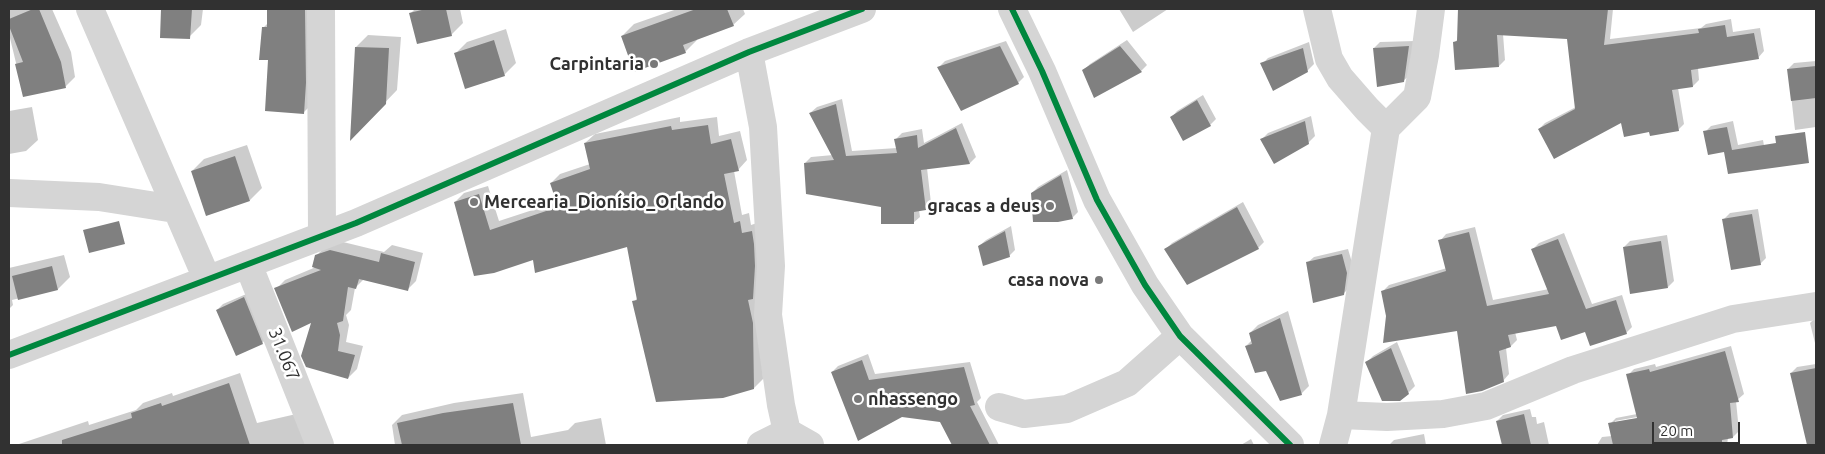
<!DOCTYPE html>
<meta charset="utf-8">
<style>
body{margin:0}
#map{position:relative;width:1825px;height:454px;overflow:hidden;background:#fff;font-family:Ubuntu,sans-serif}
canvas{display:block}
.frame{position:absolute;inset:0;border:10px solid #313131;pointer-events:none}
.scale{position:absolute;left:1652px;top:422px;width:88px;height:22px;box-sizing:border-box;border:2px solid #313131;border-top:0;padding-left:6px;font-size:15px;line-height:18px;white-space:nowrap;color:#313131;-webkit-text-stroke:4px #fff;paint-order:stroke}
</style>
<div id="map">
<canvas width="1825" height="454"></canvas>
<div class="frame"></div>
<div class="scale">20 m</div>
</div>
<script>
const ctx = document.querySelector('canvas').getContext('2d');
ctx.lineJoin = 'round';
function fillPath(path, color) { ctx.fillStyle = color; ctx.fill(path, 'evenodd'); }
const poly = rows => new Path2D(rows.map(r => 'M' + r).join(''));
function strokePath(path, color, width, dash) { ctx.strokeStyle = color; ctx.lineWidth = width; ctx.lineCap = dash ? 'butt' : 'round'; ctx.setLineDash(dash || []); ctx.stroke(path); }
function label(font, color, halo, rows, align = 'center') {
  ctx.font = font + ' Ubuntu,sans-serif'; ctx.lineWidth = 5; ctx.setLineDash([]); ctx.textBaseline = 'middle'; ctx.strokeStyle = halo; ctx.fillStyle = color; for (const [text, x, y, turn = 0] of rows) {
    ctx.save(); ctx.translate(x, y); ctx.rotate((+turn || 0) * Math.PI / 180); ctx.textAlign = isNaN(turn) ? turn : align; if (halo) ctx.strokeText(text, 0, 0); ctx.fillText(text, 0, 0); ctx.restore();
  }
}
fillPath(poly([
 [9,9,52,9,71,52,75,77,66,86,24,96,9,34],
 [162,9,203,9,201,25,189,37,161,37],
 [268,9,317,9,315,101,303,113,269,59,263,28,268,23],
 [415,9,460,9,463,23,451,35,411,13],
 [677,9,743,9,745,14,733,25,696,39,697,40,685,52,622,36,634,24],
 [1119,9,1168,9,1133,32],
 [1459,9,1613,9,1610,39,1701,28,1706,24,1731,19,1733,32,1760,28,1764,51,1758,58,1698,68,1699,80,1693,86,1678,88,1684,124,1678,130,1650,131,1622,122,1539,129,1545,123,1576,107,1568,38,1503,34,1505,60,1499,66,1455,42,1458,39],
 [506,29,516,63,504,75,455,54,467,42],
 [368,35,401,37,397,90,351,138,356,47],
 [1127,40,1147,65,1141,71,1095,96,1084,70,1090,64],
 [1006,41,1024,77,1018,83,939,67,945,61],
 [1415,41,1410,75,1403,81,1374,48,1380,42],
 [1309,42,1314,64,1307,71,1262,64,1268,58],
 [1816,61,1816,127,1795,130,1788,69,1794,63],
 [1203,95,1216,119,1210,125,1171,118,1177,111],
 [842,99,852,151,897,148,896,139,902,133,922,129,924,143,962,123,976,157,970,163,927,168,931,203,925,209,919,210,920,217,913,223,805,163,811,157,833,155,810,113,817,107],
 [32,107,38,140,26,151,9,154,9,111],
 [1311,116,1315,136,1308,143,1262,139,1268,133],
 [680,117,680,122,717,117,719,136,740,131,747,160,738,170,734,171,742,215,749,213,751,225,760,222,763,379,754,388,634,302,638,297,628,245,534,259,494,271,455,202,464,193,488,186,499,221,557,202,551,183,560,174,590,164,585,143,595,134],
 [1733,121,1738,145,1763,140,1767,162,1725,150,1705,132,1711,126],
 [247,145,262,188,250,200,192,171,204,159],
 [1067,170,1078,212,1072,218,1032,193,1038,187],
 [1243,202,1264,242,1258,248,1166,249,1172,243],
 [1758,209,1766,258,1760,264,1724,219,1730,213],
 [1011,226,1015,250,1009,256,979,246,986,240],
 [1475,227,1493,300,1549,289,1533,249,1539,243,1564,233,1592,304,1622,295,1632,327,1626,333,1586,330,1557,325,1515,332,1517,340,1511,346,1506,348,1509,374,1503,381,1458,329,1387,316,1383,291,1389,285,1447,268,1440,241,1446,234],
 [1667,235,1674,281,1668,287,1624,247,1630,241],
 [339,241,384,252,392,245,423,253,416,281,407,290,364,279,355,288,351,310,346,315,349,325,346,342,363,346,357,369,348,378,313,321,276,289,285,280,316,267,316,256,325,247],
 [1348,249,1353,266,1350,287,1343,294,1307,263,1314,257],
 [64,255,70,277,58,289,12,300,13,305,9,309,9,268],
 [251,292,268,337,262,343,217,310,223,304],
 [1288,311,1309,386,1301,394,1266,369,1246,346,1252,340,1250,333,1258,325],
 [1816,317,1816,347,1810,323],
 [1397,342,1415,386,1408,393,1367,362,1373,356],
 [1731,346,1744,394,1736,401,1739,431,1733,437,1728,438,1727,445,1597,445,1602,437,1612,436,1610,424,1616,418,1637,414,1628,375,1634,369,1655,364,1656,367],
 [1643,416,1643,418,1615,423,1615,421],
 [868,354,875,374,970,362,981,398,977,402,999,445,954,445,940,421,832,372,838,366],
 [1816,364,1816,445,1808,445,1791,373,1797,367],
 [240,373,257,423,305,412,320,445,16,445,88,421,89,425,136,410,143,403,172,393,173,396],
 [523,393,531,437,568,430,575,423,601,418,606,445,499,445,498,440,456,445,395,445,392,425,402,415,454,403],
 [1530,409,1532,417,1536,417,1537,424,1544,422,1549,445,1503,445,1497,421,1503,415],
 [1424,434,1426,445,1389,445,1394,440],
 [1251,439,1254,445,1241,445]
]), '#0003');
fillPath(poly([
 [33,9,39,9,61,62,66,88,23,97,15,64,23,62,9,26,9,19],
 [161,9,192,9,190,39,160,38],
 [267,9,305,9,306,83,304,114,265,111,268,60,259,60,262,27,267,27],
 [426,9,446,9,452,36,417,44,409,13],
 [696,9,727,9,734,26,683,45,686,53,634,72,621,36],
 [1458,9,1608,9,1604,45,1699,33,1698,29,1725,25,1727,37,1754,33,1759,59,1691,70,1693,87,1672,90,1679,131,1650,136,1649,132,1624,137,1621,123,1554,159,1538,129,1575,109,1567,39,1497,35,1499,67,1455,70,1453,42,1457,41],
 [494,40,505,76,465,89,454,53],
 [1000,46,1019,84,961,111,937,67],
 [1120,46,1142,72,1094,98,1082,70],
 [1409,46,1404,82,1377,87,1373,48],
 [355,47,389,48,386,104,350,141],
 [1303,48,1308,72,1273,91,1260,63],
 [1816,66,1816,98,1791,101,1787,69],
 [1197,100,1211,126,1183,141,1170,117],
 [836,104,846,156,897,153,894,139,917,135,918,148,956,128,970,164,921,170,926,210,914,212,914,224,881,224,881,207,806,194,804,163,834,160,809,113],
 [1305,121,1309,144,1274,164,1260,139],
 [708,125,711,144,731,139,739,171,724,174,734,223,740,221,742,233,752,231,754,244,755,266,753,299,748,300,753,323,754,389,723,398,656,402,632,301,637,300,627,247,535,273,533,260,494,273,474,276,454,202,479,194,490,230,558,207,550,183,590,169,584,143,671,126,672,130],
 [1727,127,1732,150,1776,143,1775,136,1805,132,1809,163,1728,174,1724,152,1708,155,1703,131],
 [235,156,250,201,206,216,191,171],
 [1061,175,1073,219,1058,222,1033,222,1031,193],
 [1237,207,1259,249,1187,285,1164,249],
 [1752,214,1761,265,1731,270,1722,219],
 [119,221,125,244,89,253,83,230],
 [1005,231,1010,257,983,266,978,246],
 [1469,232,1487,306,1549,294,1531,249,1558,239,1586,309,1616,300,1627,334,1590,346,1585,332,1561,340,1556,326,1508,335,1511,347,1499,351,1504,382,1482,391,1466,394,1457,331,1383,343,1386,316,1381,291,1446,271,1438,240],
 [1661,241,1668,288,1630,294,1623,247],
 [330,250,379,262,381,253,415,262,408,291,359,279,356,289,348,287,343,321,337,323,340,335,338,351,355,355,348,379,306,367,301,356,311,323,292,332,274,288,321,270,312,267,315,255],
 [1342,254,1347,273,1344,295,1313,303,1306,262],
 [52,266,58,290,18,300,12,276],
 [244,297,263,344,236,356,216,310],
 [1280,318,1302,395,1280,401,1266,371,1255,373,1245,346,1252,344,1249,333],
 [1391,348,1409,394,1400,401,1382,401,1365,362],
 [1725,351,1739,402,1730,403,1733,438,1722,440,1722,445,1613,445,1608,423,1637,418,1626,374,1649,369,1650,372],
 [862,360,869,380,964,367,975,405,970,406,990,445,952,445,940,422,902,417,858,441,831,372],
 [1816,368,1816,444,1807,445,1790,373],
 [229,383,250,445,62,445,62,440,132,418,131,413,161,403,162,406],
 [513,403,521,445,402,445,397,423,443,413],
 [1524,414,1531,445,1502,445,1496,421]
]), '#808080');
strokePath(poly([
 [90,9,207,279],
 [321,9,322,236],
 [1012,9,1042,71,1097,200,1145,285,1180,336,1290,445],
 [1317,9,1329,59,1340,78,1367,109,1386,128],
 [749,52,763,127,771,266,768,315,781,405,787,432,810,445],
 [9,193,99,197,175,209],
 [248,264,320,445],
 [9,355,356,223,749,52,862,9],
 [999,407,1024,414,1067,409,1127,383,1180,336],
 [1341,415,1387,417,1443,414,1486,406,1573,370,1733,319,1816,306],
 [761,445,787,432],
 [1333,445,1341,415,1386,128,1417,97,1425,55,1431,9]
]), '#d5d5d5', 28);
strokePath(poly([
 [1012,9,1042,71,1097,200,1145,285,1180,336,1290,445],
 [9,355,356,223,749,52,862,9]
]), '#00873e', 6);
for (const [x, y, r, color] of [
 [654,64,5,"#797979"],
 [474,202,5,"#797979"],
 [1050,206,5,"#797979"],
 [1099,280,5,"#797979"],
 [858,399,5,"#797979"]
]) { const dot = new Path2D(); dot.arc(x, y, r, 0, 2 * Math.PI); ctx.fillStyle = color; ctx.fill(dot); strokePath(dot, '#fff', 2); }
label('bold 18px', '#313131', '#fff', [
 ["Carpintaria",644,64],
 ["Mercearia_Dionísio_Orlando",484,202,"left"],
 ["gracas a deus",1040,206],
 ["casa nova",1089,280],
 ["nhassengo",868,399,"left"]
], 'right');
label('18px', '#313131', '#fff', [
 ["31.067",284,354,68]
]);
</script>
